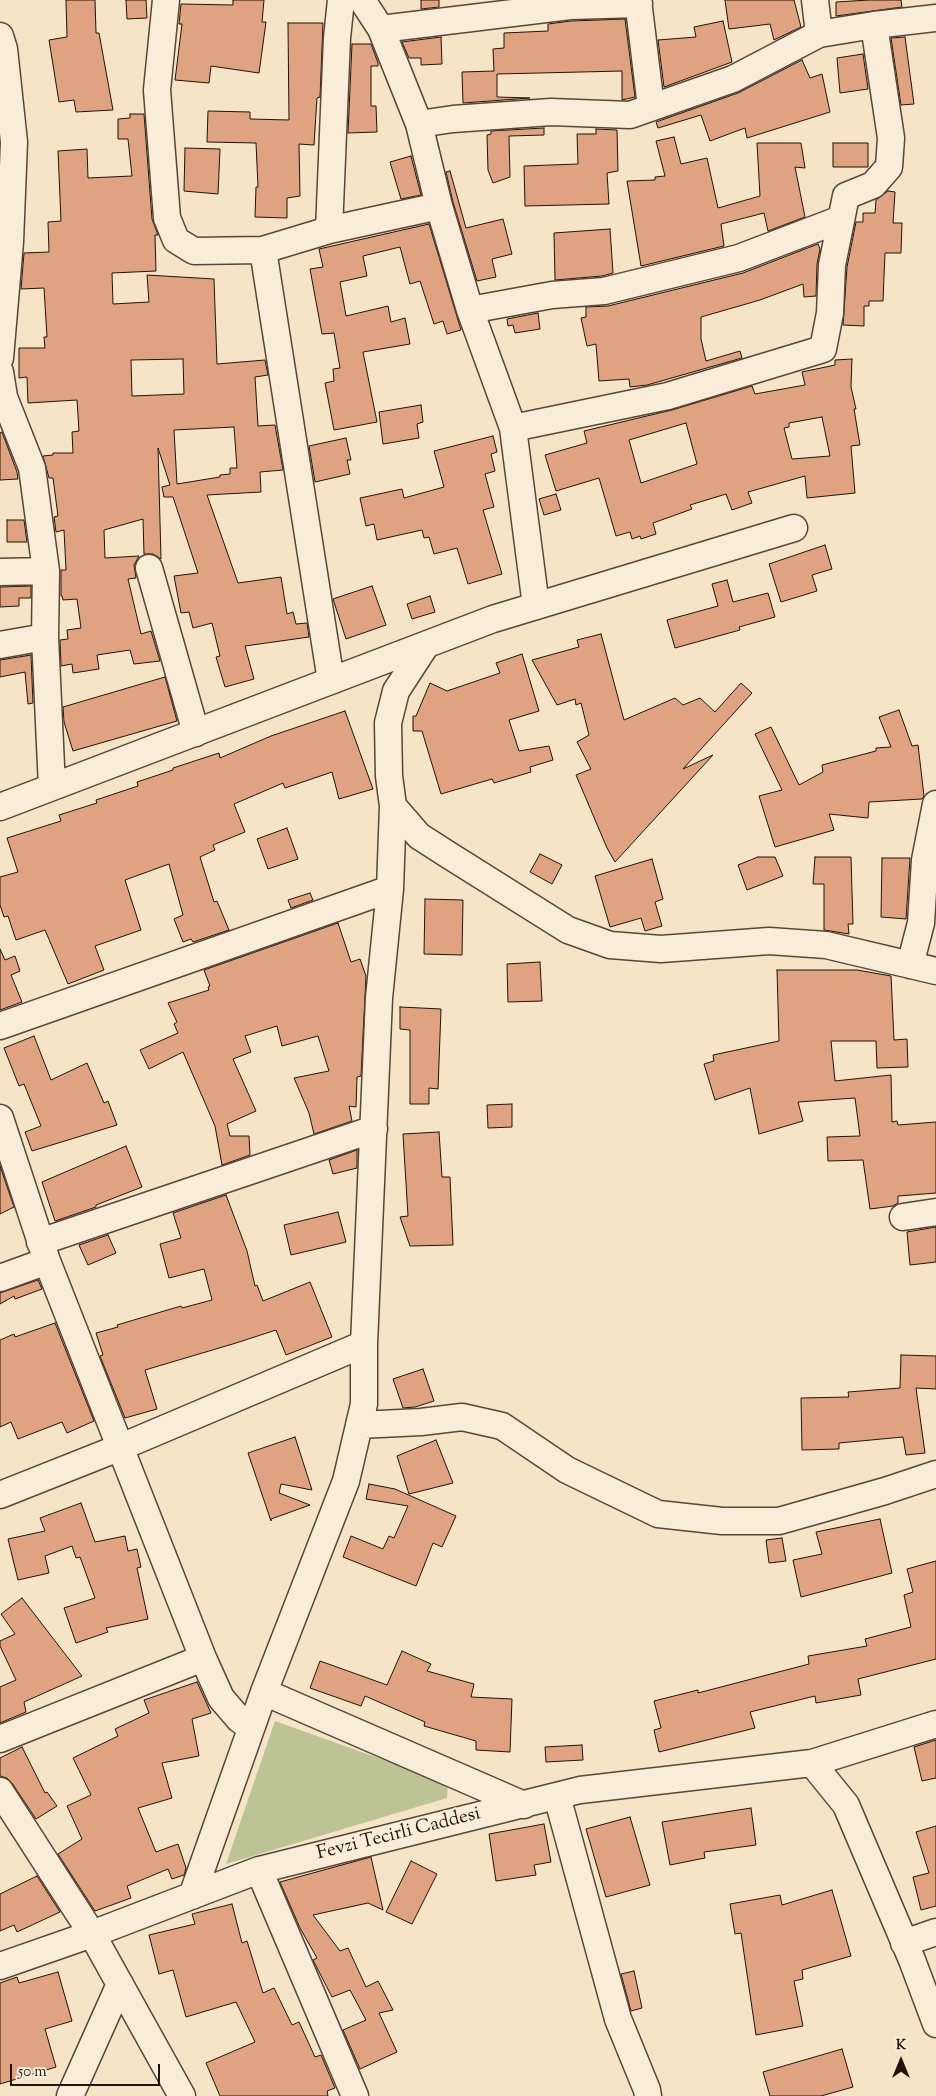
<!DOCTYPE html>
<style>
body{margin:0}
#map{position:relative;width:936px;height:2096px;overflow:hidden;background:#f6e4c6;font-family:"Sorts Mill Goudy",serif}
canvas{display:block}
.north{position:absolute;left:876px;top:2036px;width:50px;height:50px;-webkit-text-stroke:4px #f9edda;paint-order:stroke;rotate:0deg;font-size:14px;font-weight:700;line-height:20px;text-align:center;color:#211307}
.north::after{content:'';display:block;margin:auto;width:18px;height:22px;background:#211307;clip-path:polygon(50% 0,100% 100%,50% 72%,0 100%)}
.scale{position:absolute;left:10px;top:2064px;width:150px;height:22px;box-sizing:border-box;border:2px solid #211307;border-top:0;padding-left:6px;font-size:15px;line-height:18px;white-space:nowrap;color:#211307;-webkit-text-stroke:4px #f9edda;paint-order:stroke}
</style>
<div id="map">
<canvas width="936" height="2096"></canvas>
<div class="north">K</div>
<div class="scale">50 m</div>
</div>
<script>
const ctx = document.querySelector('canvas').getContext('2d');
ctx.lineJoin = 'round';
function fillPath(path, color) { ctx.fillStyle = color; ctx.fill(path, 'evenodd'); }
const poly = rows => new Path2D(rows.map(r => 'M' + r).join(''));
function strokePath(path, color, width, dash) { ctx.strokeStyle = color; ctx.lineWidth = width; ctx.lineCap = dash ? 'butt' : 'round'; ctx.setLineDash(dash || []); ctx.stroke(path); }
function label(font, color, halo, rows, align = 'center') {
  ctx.font = font + ' "Sorts Mill Goudy",serif'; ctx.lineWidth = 4; ctx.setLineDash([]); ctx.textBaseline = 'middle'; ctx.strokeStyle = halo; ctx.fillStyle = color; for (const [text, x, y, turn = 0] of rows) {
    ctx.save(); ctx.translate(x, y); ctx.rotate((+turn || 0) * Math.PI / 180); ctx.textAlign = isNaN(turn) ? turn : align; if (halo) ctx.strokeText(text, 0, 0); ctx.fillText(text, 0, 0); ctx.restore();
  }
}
fillPath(poly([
 [275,1721,448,1783,447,1798,226,1864]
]), '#bcc495');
const building = poly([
 [66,0,95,0,96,33,99,33,113,110,76,112,74,100,59,102,49,40,67,37,66,0],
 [126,0,146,0,147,18,127,19,126,0],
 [233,0,264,0,262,22,266,22,259,73,211,66,209,83,175,80,182,24,179,24,181,4,233,5,233,0],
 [421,0,439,0,439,7,421,9,421,0],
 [725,0,794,0,801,27,774,40,770,24,729,29,725,0],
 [869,0,901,0,902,7,836,16,836,2,869,0],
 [625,19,635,97,622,100,622,71,497,74,497,97,530,98,463,103,462,72,494,71,493,49,504,48,504,33,548,31,548,24,571,21,625,19],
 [723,21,732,62,664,87,658,40,696,37,694,27,723,21],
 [288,23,323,23,320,97,317,98,314,145,299,144,300,196,287,198,287,218,255,217,256,187,258,187,256,143,207,142,208,111,250,112,250,119,289,120,288,23],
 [441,37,442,64,421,65,421,58,409,58,402,42,441,37],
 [905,37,914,104,901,105,891,38,905,37],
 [352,44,371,44,378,63,378,66,371,66,371,106,376,106,377,132,348,133,352,44],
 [863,54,868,89,840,93,837,58,863,54],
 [802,60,810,78,822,74,830,112,747,138,745,128,710,141,701,115,658,128,656,122,738,93,802,60],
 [130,114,144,114,152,219,158,235,155,235,156,271,112,273,113,304,149,302,147,275,214,279,217,364,265,360,268,375,255,377,258,426,275,425,283,470,260,472,261,492,207,495,238,583,281,577,287,614,293,612,296,624,307,623,309,637,245,646,254,679,225,687,216,657,220,656,212,623,193,628,189,612,181,613,174,576,198,573,173,497,164,497,162,487,170,485,158,448,161,559,153,554,144,554,143,519,104,530,105,558,139,556,134,565,136,578,128,579,141,634,151,631,160,661,134,664,130,650,97,655,99,669,73,673,72,664,61,666,60,640,68,639,67,630,81,628,77,599,63,600,62,596,61,596,61,570,66,570,64,530,56,532,54,517,58,516,53,478,49,478,43,456,53,455,53,453,73,453,72,432,79,431,77,400,28,403,27,377,19,378,19,348,45,348,44,337,47,337,44,288,21,289,24,253,49,252,48,222,61,221,58,151,87,149,88,178,132,176,128,139,118,139,118,119,130,118,130,114],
 [183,359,184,394,132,396,131,360,183,359],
 [234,427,237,468,230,468,230,474,220,475,220,477,177,484,174,430,234,427],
 [544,128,544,135,509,136,510,177,493,183,488,170,487,135,491,134,491,131,544,128],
 [596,129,617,130,618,171,607,173,609,204,525,206,524,166,578,164,577,134,596,134,596,129],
 [674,137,681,164,707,158,718,208,760,196,757,143,801,143,805,168,795,167,805,217,768,231,764,213,721,224,724,246,641,266,627,181,655,180,655,177,665,176,656,141,674,137],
 [833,143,868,143,868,167,833,167,833,143],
 [185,148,220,149,218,194,184,191,185,148],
 [411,156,421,195,401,199,390,162,411,156],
 [450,171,466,228,503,219,512,254,492,259,496,277,477,281,453,202,446,172,450,171],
 [888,191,895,192,893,223,902,223,901,253,885,253,883,301,869,301,869,306,864,306,864,326,843,325,847,267,856,222,863,222,863,213,875,213,876,200,888,191],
 [429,224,461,330,447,334,443,321,434,324,420,281,410,284,400,247,363,256,367,276,340,282,346,316,388,306,391,322,405,318,410,344,363,352,377,422,334,430,325,383,334,381,333,369,340,368,334,333,322,334,310,269,323,267,319,249,429,224],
 [610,229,613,273,602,276,555,280,554,233,610,229],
 [818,244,820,249,817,264,816,296,804,297,803,284,760,300,701,317,701,339,706,361,740,351,742,358,647,385,630,387,629,379,599,381,596,344,587,346,581,318,586,317,586,307,608,306,743,273,818,244],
 [538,313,540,329,515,333,513,325,508,326,507,319,538,313],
 [852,359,851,387,856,409,854,409,860,445,851,446,855,493,807,498,805,476,748,492,752,503,732,510,726,494,690,505,692,509,653,523,656,534,641,539,640,536,632,539,630,532,616,536,599,478,556,491,545,455,587,443,584,431,672,410,752,386,755,394,805,385,802,372,835,365,835,360,852,359],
 [822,417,830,456,792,459,784,428,789,427,789,423,822,417],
 [686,423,697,464,641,483,629,440,686,423],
 [421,405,423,422,417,424,419,438,383,444,379,412,421,405],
 [2,432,17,472,18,479,0,480,0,433,2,432],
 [493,436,497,452,491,454,495,471,485,474,494,507,483,510,502,574,468,584,457,548,434,554,429,537,424,538,422,530,377,540,374,524,366,526,360,498,402,489,404,498,444,487,434,451,493,436],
 [346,438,351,460,347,460,350,474,315,482,309,446,346,438],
 [556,494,561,510,544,515,539,499,556,494],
 [7,520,24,520,27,542,7,542,7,520],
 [825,545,832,569,812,575,817,591,781,602,769,564,825,545],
 [727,580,733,602,768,593,775,617,739,627,740,630,675,648,667,620,718,606,712,584,727,580],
 [31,586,31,598,19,598,19,606,0,607,0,587,31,586],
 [372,586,386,625,346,639,333,599,372,586],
 [430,596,435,612,412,619,407,604,430,596],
 [601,634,624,720,675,698,683,705,700,698,715,712,741,683,752,693,683,769,713,755,615,862,607,848,576,775,591,769,577,742,589,735,581,703,576,705,575,699,557,705,532,660,579,647,577,640,601,634],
 [522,654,539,711,509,720,519,751,549,746,553,760,530,767,531,772,494,783,492,779,441,794,422,731,413,731,413,716,416,716,430,683,447,691,500,673,496,663,522,654],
 [31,655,33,703,28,704,25,672,0,677,0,660,31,655],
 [165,677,177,721,73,751,64,722,63,707,165,677],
 [899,710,912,746,918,745,924,796,922,799,869,802,868,818,829,814,834,830,775,847,759,796,782,790,755,734,771,727,799,785,823,772,822,765,876,751,876,748,891,747,879,717,899,710],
 [345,711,373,789,339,799,332,772,285,788,283,783,234,804,245,832,213,845,215,850,200,857,214,902,217,901,229,930,193,942,191,939,183,942,174,919,183,915,169,864,125,880,141,930,95,946,104,970,68,984,45,930,16,940,8,916,4,917,0,905,0,877,18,872,7,838,61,821,59,815,97,803,96,800,138,786,137,782,173,770,173,768,219,753,220,758,271,736,345,711],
 [287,828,298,859,268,869,257,839,287,828],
 [540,854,562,865,552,884,530,872,540,854],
 [758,857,775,857,783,876,747,890,738,865,758,857],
 [815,857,851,857,853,924,848,924,849,934,824,930,824,884,813,884,815,857],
 [882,858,910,858,906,919,881,917,882,858],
 [652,859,663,899,655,902,662,926,645,931,641,918,610,927,595,876,652,859],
 [310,893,313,900,291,908,288,900,310,893],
 [425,899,463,900,462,955,424,954,425,899],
 [338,923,351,962,360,959,366,976,361,1076,357,1077,356,1107,349,1106,352,1121,314,1134,309,1113,294,1078,329,1071,318,1036,282,1046,277,1026,245,1036,251,1052,233,1059,256,1111,227,1124,230,1136,249,1136,250,1155,222,1165,215,1126,183,1052,149,1069,140,1050,178,1033,174,1024,177,1022,168,1003,209,990,208,987,210,986,204,970,338,923],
 [0,949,5,960,15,956,20,971,11,975,22,1002,0,1010,0,949],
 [540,962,542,1001,508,1002,507,964,540,962],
 [777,970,857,970,891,976,894,1040,907,1039,908,1067,877,1068,876,1041,831,1041,835,1081,891,1075,892,1122,897,1121,898,1125,936,1122,936,1193,898,1196,898,1203,893,1206,870,1209,863,1160,828,1161,827,1137,860,1136,855,1098,798,1102,803,1121,759,1134,750,1088,715,1100,704,1064,714,1061,713,1055,779,1041,777,970],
 [400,1007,441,1009,438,1089,429,1088,429,1104,410,1104,410,1030,400,1029,400,1007],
 [34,1036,51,1080,87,1063,104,1103,108,1101,117,1125,32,1151,25,1132,41,1126,24,1084,19,1086,4,1048,34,1036],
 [512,1104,512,1127,488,1128,487,1105,512,1104],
 [439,1132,442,1177,450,1177,453,1245,410,1246,400,1217,408,1216,403,1134,439,1132],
 [126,1146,142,1187,96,1205,96,1207,55,1221,42,1182,126,1146],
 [357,1150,357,1168,333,1174,329,1160,357,1150],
 [0,1166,14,1207,0,1214,0,1166],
 [226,1195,247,1251,255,1286,257,1285,263,1301,310,1282,332,1337,286,1355,276,1330,236,1343,145,1370,157,1409,125,1418,100,1356,103,1355,96,1333,118,1327,117,1325,181,1306,182,1308,212,1300,204,1269,169,1278,160,1244,181,1238,173,1213,226,1195],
 [338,1212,346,1242,291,1255,284,1225,338,1212],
 [936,1227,936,1262,910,1265,907,1232,936,1227],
 [108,1235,116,1253,88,1265,79,1245,108,1235],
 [38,1280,42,1289,15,1299,14,1296,0,1304,0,1293,38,1280],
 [55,1323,94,1421,67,1433,62,1422,18,1439,11,1422,0,1427,0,1340,14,1334,15,1337,55,1323],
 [901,1355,936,1356,936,1389,916,1388,925,1453,906,1455,903,1437,839,1443,839,1449,802,1450,801,1398,849,1397,848,1392,900,1388,901,1355],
 [423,1369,434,1401,415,1407,403,1408,393,1379,423,1369],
 [295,1437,312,1490,281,1484,279,1493,310,1505,271,1519,271,1521,248,1453,295,1437],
 [436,1440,453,1483,409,1494,397,1456,436,1440],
 [369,1484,395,1489,456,1516,442,1547,433,1543,416,1586,343,1557,351,1536,383,1549,389,1536,394,1538,408,1506,366,1499,369,1484],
 [81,1503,95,1542,125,1536,128,1551,137,1549,141,1567,137,1568,148,1619,106,1628,108,1632,76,1643,64,1608,95,1598,80,1557,76,1558,72,1546,45,1556,49,1573,18,1580,8,1539,45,1531,40,1518,81,1503],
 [880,1519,892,1573,801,1597,793,1560,822,1554,816,1532,880,1519],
 [782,1538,786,1561,769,1563,766,1540,782,1538],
 [936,1561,936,1659,858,1679,861,1695,816,1703,815,1696,750,1712,755,1728,659,1752,654,1730,661,1728,654,1701,698,1690,698,1693,809,1664,808,1656,867,1646,865,1639,911,1627,904,1595,913,1592,907,1569,936,1561],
 [22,1598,82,1676,24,1702,26,1712,0,1723,0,1687,16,1680,0,1646,0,1641,15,1634,1,1614,22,1598],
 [402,1651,431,1664,427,1671,474,1684,471,1697,512,1699,510,1752,476,1750,476,1741,424,1726,425,1722,365,1696,361,1706,310,1688,320,1661,387,1685,402,1651],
 [197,1682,211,1713,192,1719,199,1756,162,1763,172,1798,138,1808,156,1852,178,1844,186,1868,184,1875,172,1879,168,1869,127,1886,131,1898,95,1911,58,1854,82,1839,67,1806,91,1795,73,1758,118,1736,115,1729,149,1713,144,1700,197,1682],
 [936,1740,936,1778,922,1781,914,1747,936,1740],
 [582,1745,583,1760,546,1762,545,1747,582,1745],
 [22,1747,45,1793,47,1792,57,1806,36,1819,12,1783,7,1778,0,1776,0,1758,22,1747],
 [751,1808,756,1845,704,1852,705,1858,670,1865,662,1822,751,1808],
 [630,1817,650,1885,606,1897,586,1829,630,1817],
 [544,1824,551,1862,534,1865,536,1875,496,1881,489,1834,544,1824],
 [936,1826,936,1906,921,1910,913,1877,929,1873,916,1832,936,1826],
 [371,1857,383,1910,368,1903,313,1915,340,1951,348,1948,366,1987,378,1981,393,2010,379,2013,397,2052,360,2069,343,2030,366,2020,350,1990,332,1997,313,1960,317,1958,300,1928,280,1882,371,1857],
 [411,1861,437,1874,412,1924,386,1912,411,1861],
 [37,1876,60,1912,17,1932,14,1925,0,1931,0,1894,37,1876],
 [832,1890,851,1956,802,1970,803,1979,794,1981,803,2026,756,2035,741,1933,735,1934,730,1904,780,1895,782,1905,832,1890],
 [232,1904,242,1943,247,1941,263,1993,274,1988,292,2025,299,2022,315,2057,321,2055,335,2088,327,2091,328,2096,220,2096,206,2063,255,2042,236,2002,186,2017,173,1970,159,1974,149,1935,195,1924,192,1914,232,1904],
 [634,1971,642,2008,631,2011,621,1974,634,1971],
 [58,1972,72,2021,45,2029,56,2067,0,2084,0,1983,17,1977,19,1983,58,1972],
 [842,2049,853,2087,821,2096,770,2096,763,2072,842,2049]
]);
fillPath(building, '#dfa381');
strokePath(building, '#211307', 1);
const minor = poly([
 [166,0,157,90,167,218,176,240,194,251,263,250,329,230,439,206],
 [362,0,381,29,419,124,439,206,470,310,513,428,536,606],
 [638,0,651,107],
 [815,0,819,34],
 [381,29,570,6,639,4],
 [0,36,4,49,14,142,10,242,0,358],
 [419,124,453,119,551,112,630,115,733,79,819,34,874,25,936,18],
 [329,230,337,38,341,0],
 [263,250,331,681],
 [470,310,552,295,604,291,739,258,841,219],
 [0,372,4,397,32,468,46,571,45,637,52,787],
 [513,428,668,396,823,349,830,313,832,265,846,196,873,185,889,167,891,138,874,25],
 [149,568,196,733],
 [0,572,46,571],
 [0,645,45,637],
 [393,806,419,836,447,854,568,930,610,945,661,949,769,941,826,945,936,971],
 [0,807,493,619,794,528],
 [910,965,921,923,925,860,936,804],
 [0,1026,390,889],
 [0,1118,47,1261,203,1658,221,1698,239,1719,251,1728],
 [903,1217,936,1212],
 [40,1242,374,1129],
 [0,1278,47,1261],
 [359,1425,421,1422,462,1417,502,1426,567,1470,658,1514,722,1521,779,1521,885,1491,936,1474],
 [0,1495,121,1447,364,1344],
 [264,1692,524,1805],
 [0,1739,203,1658],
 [812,1763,846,1805,912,1960,936,2024],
 [0,1791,92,1934,182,2096],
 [557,1796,618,2019,647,2090,648,2096],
 [259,1870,355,2096],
 [192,1896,264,1692,346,1481,364,1404,364,1344,379,998,390,889,393,806,389,776,388,723,396,691,426,645],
 [904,1943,936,1932],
 [0,1966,92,1934,259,1870,580,1790,812,1763,936,1724],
 [70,2096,120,1984]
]);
strokePath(minor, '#564737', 29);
strokePath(minor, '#f9edda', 26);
label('19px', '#211307', '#f9edda', [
 ["Fevzi Tecirli Caddesi",399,1835,-14]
]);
</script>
